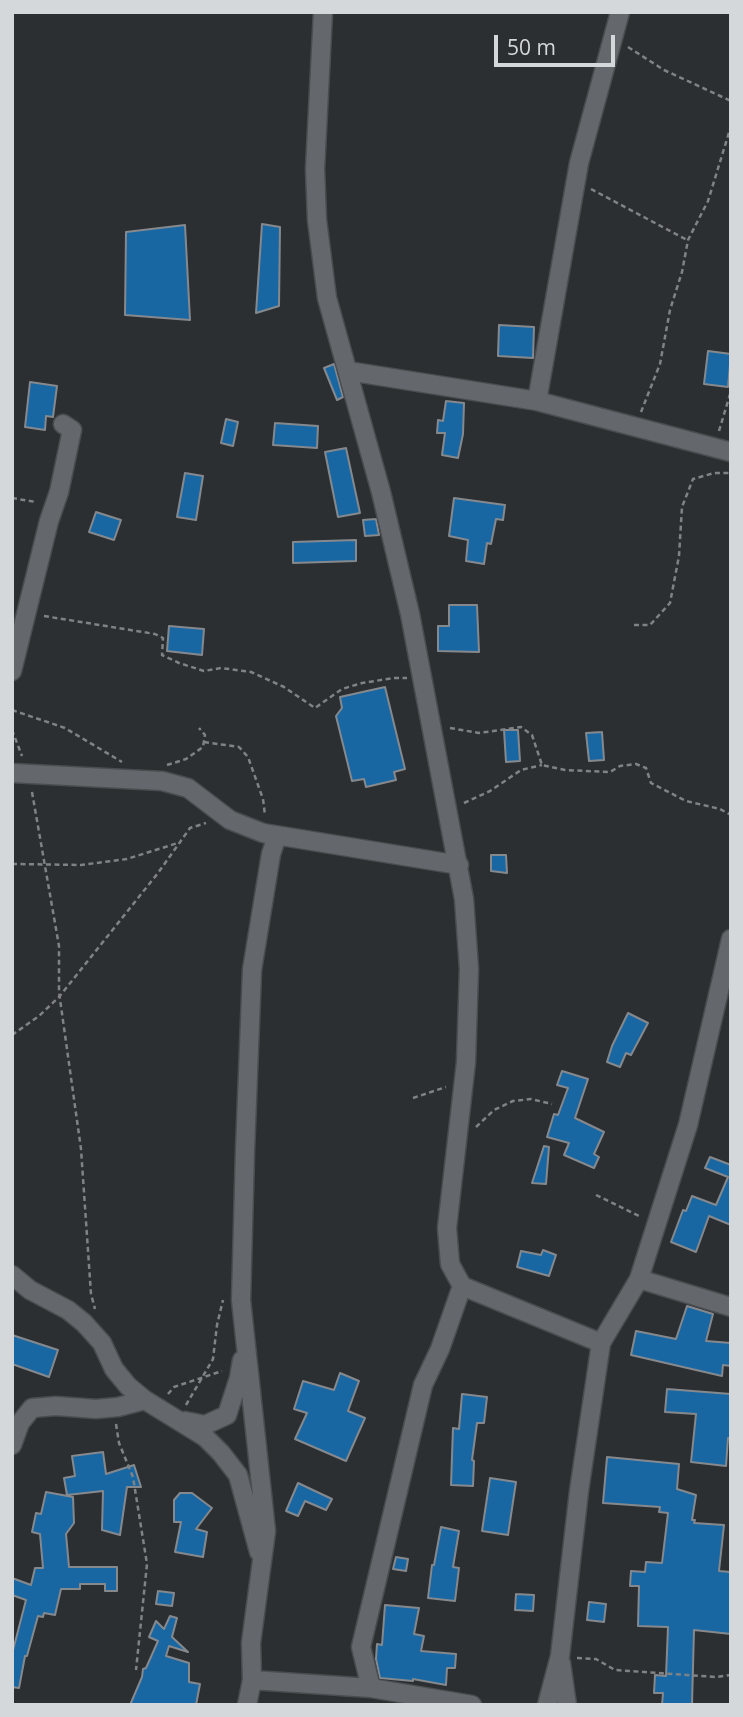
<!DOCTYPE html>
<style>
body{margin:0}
#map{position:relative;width:743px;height:1717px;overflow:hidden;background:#2c2f32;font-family:"Open Sans",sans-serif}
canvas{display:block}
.frame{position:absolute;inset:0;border:14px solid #d5d8da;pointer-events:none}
.scale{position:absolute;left:494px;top:35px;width:121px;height:32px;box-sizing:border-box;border:4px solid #d5d8da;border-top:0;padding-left:9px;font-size:21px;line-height:24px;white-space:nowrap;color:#d5d8da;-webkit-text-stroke:5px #2c2f32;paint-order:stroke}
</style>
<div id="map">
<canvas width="743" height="1717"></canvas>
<div class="frame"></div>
<div class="scale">50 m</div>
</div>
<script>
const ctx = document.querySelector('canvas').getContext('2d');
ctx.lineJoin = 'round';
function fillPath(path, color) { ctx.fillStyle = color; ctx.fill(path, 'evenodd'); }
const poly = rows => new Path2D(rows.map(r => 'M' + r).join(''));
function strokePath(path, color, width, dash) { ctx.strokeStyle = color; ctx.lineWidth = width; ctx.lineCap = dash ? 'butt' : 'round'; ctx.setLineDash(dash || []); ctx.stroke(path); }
const building = poly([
 [262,224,280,227,279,306,256,313,262,224],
 [185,225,190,320,125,315,126,232,185,225],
 [499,325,534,327,533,358,498,356,499,325],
 [708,351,731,354,728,387,704,384,708,351],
 [334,364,343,397,337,400,324,368,334,364],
 [30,382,57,386,53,417,46,416,45,430,25,427,30,382],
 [446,401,464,403,463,434,458,458,442,455,445,433,437,433,438,420,443,421,446,401],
 [226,419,238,422,233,446,221,443,226,419],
 [275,423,318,426,317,448,273,445,275,423],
 [346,448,360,513,338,517,325,452,346,448],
 [185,473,203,476,196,520,177,517,185,473],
 [454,498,505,505,503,520,496,519,491,544,487,543,484,564,466,561,468,540,449,536,454,498],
 [96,512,121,520,114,540,89,532,96,512],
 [376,519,379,535,365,536,363,520,376,519],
 [356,540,356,561,293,563,293,542,356,540],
 [449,605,477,605,479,652,438,651,438,626,449,626,449,605],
 [169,626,204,629,202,655,167,651,169,626],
 [385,687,405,769,394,772,396,780,366,787,364,779,352,781,336,716,342,708,340,697,385,687],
 [504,730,518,730,520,761,506,762,504,730],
 [602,732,604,760,589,761,586,733,602,732],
 [491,855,506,855,507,873,491,871,491,855],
 [628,1013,648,1023,631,1055,626,1053,620,1067,607,1062,612,1046,628,1013],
 [562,1071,588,1079,575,1118,604,1132,594,1154,599,1157,594,1168,564,1155,569,1143,547,1137,554,1114,558,1115,568,1088,557,1085,562,1071],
 [544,1146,549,1147,546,1184,532,1183,544,1146],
 [710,1157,731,1165,731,1225,709,1216,696,1252,671,1242,683,1210,686,1211,692,1196,716,1205,728,1177,705,1168,710,1157],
 [543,1250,556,1255,549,1276,517,1267,521,1251,541,1255,543,1250],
 [687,1306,713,1314,706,1341,731,1343,731,1366,723,1365,722,1376,631,1355,636,1331,676,1339,687,1306],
 [12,1335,58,1350,49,1377,12,1364,12,1335],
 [340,1373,359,1381,348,1411,365,1418,346,1461,295,1439,307,1413,294,1409,303,1381,334,1390,340,1373],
 [667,1389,731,1394,731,1439,728,1438,726,1466,691,1462,696,1414,665,1412,667,1389],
 [462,1394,487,1397,484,1423,477,1423,472,1460,474,1461,473,1486,451,1485,453,1428,459,1429,462,1394],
 [103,1452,106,1474,134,1465,141,1487,127,1487,120,1535,102,1530,103,1491,67,1495,64,1478,75,1476,72,1456,103,1452],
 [607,1457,679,1464,677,1489,696,1495,692,1520,695,1520,694,1523,724,1525,719,1571,731,1572,731,1634,694,1630,692,1705,662,1705,663,1693,654,1693,655,1675,666,1676,668,1627,638,1626,639,1586,630,1586,631,1571,645,1572,646,1562,662,1563,668,1513,659,1512,660,1507,603,1503,607,1457],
 [490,1478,516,1482,508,1535,482,1531,490,1478],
 [298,1483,332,1499,326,1510,305,1501,298,1516,286,1511,298,1483],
 [46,1492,73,1497,74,1523,66,1534,69,1567,117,1567,117,1591,105,1591,105,1584,80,1584,80,1589,61,1589,55,1615,44,1613,43,1617,38,1616,27,1656,25,1656,19,1688,12,1687,12,1654,26,1600,12,1595,12,1578,31,1585,35,1568,43,1568,40,1534,32,1532,36,1513,41,1514,46,1492],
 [180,1493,192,1493,212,1508,196,1529,207,1532,203,1557,175,1552,181,1522,174,1522,174,1500,180,1493],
 [441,1527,459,1531,453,1567,459,1568,455,1601,428,1598,432,1565,434,1565,441,1527],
 [396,1557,408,1559,406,1571,393,1569,396,1557],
 [158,1591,174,1593,172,1606,156,1604,158,1591],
 [516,1594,534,1595,533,1611,515,1610,516,1594],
 [589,1602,606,1604,604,1622,587,1620,589,1602],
 [385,1605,419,1608,414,1634,424,1636,421,1651,456,1654,455,1668,447,1668,446,1685,413,1679,413,1681,380,1678,376,1659,377,1644,382,1645,385,1605],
 [170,1616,177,1618,172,1637,188,1652,169,1646,166,1656,189,1663,189,1682,200,1684,196,1705,130,1705,142,1677,143,1669,146,1668,158,1641,149,1637,156,1621,164,1629,170,1616]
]);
fillPath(building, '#1867a3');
strokePath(building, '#85898d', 2);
const minor = poly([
 [323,12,315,169,317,220,327,298,381,492,410,614,464,899,469,969,466,1062,447,1228,450,1264,462,1286,601,1343],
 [348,371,537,401,731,452],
 [537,401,579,163,620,12],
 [12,671,49,521,59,492,72,430,63,424],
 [12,773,162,781,188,788,230,820,263,833,459,865],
 [12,1275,30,1290,68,1310,84,1323,102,1343,114,1369,128,1386,145,1400,205,1437,221,1453,238,1475,259,1552],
 [639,1279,731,1307],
 [185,1421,205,1425,227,1415,239,1378,242,1360],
 [12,1445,20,1423,32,1408,56,1406,96,1409,118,1407,145,1400],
 [561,1663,567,1705],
 [252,1680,251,1643,266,1531,241,1300,245,1151,252,970,271,854,277,836],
 [371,1688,361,1647,423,1385,440,1349,462,1286],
 [247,1705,252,1680,371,1688,472,1705],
 [547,1705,560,1656,579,1491,601,1343,639,1279,688,1125,731,939]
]);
strokePath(minor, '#4a4d50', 21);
strokePath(poly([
 [628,47,664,70,731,101],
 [591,189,687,240],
 [641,412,660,364,670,310,682,272,688,240,708,201,731,126],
 [719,431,731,391],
 [12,498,36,502],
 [44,616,155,634,163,638,162,655,179,663,204,671,221,668,251,672,284,687,315,708,342,689,362,683,394,678,407,678],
 [634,625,650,625,670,603,679,556,682,507,693,479,714,473,731,473],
 [12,710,65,728,122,762],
 [450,728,479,733,521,727,532,735,542,765,565,770,610,772,620,766,636,764,646,768,651,783,686,801,720,809,731,815],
 [12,730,22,756],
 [204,742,239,747,248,757,263,799,265,815],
 [167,765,186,759,203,747,205,735,199,728],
 [32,792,59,946,59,992,81,1149,91,1294,95,1309],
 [464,803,490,791,521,770,542,765],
 [12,864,81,865,127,859,181,842],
 [12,1035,39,1016,59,997,158,873,190,828,206,823],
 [413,1098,446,1087],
 [476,1127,494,1110,513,1101,531,1099,552,1104],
 [596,1195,641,1217],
 [168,1394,174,1387,222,1371],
 [186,1405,213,1359,217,1325,223,1300],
 [116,1424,119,1443,133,1477,147,1564,136,1670],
 [577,1658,596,1659,615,1670,716,1677,731,1675]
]), '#808385', 2.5, [5, 3.5]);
strokePath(minor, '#64686c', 18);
</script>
